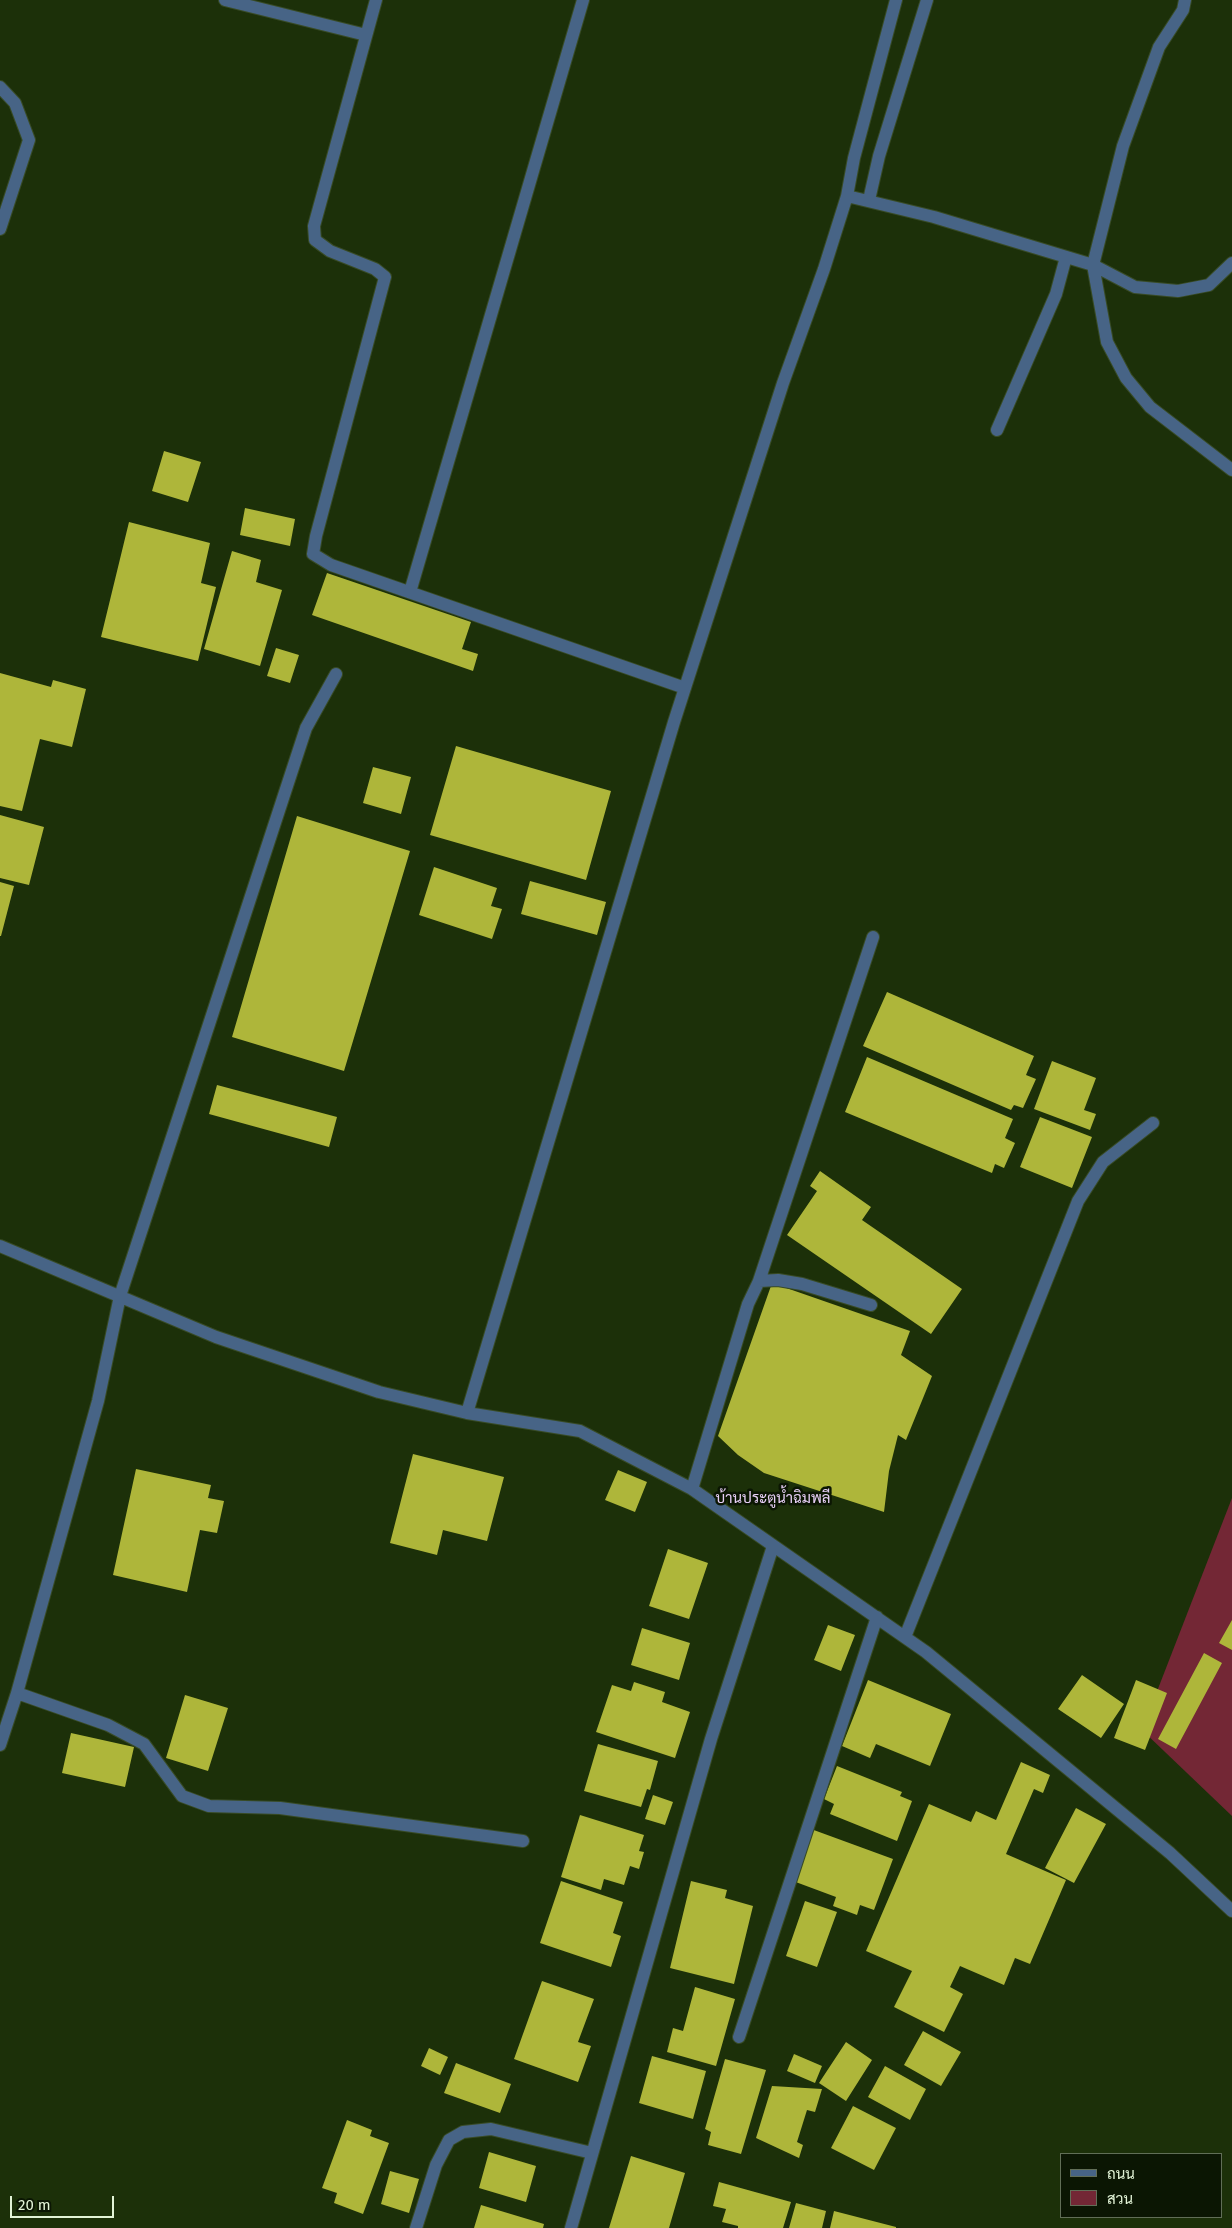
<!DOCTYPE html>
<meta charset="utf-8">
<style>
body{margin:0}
#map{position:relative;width:1232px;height:2228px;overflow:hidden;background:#1c3009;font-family:"Fira Sans",Sarabun,sans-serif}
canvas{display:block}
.legend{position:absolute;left:1060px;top:2153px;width:162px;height:65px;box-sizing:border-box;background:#0b1603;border:1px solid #616e57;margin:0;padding:6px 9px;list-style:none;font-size:15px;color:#e2f3d6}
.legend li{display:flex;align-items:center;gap:10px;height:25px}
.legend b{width:25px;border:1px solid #616e57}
.scale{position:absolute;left:10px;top:2196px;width:104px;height:22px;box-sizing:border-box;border:2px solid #e2f3d6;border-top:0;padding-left:6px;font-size:15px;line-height:18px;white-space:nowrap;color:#e2f3d6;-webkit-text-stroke:4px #0b1603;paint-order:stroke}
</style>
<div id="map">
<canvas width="1232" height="2228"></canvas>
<ul class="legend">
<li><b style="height:6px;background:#476486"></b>ถนน</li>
<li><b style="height:14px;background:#732735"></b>สวน</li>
</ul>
<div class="scale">20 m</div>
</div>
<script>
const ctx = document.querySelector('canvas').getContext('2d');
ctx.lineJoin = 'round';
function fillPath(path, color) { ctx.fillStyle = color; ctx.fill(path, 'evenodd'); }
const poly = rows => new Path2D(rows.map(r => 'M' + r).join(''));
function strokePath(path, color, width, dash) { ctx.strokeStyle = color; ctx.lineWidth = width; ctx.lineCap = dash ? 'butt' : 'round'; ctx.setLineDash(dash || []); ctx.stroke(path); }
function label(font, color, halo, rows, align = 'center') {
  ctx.font = font + ' "Fira Sans",Sarabun,sans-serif'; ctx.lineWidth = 5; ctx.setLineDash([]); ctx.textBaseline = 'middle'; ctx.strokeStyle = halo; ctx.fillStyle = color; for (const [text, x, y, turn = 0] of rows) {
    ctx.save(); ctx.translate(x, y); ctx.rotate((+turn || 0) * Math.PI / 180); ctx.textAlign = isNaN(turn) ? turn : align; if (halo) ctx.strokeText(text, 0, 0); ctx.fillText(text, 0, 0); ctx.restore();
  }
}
fillPath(poly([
 [1232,1498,1232,1816,1142,1730]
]), '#732735');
fillPath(poly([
 [164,451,201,462,188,502,152,491],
 [245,508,295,519,290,546,240,535],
 [129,522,210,543,201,583,216,587,198,661,101,637],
 [232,551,261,560,256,582,282,590,260,666,204,649],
 [327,573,471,622,462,649,478,654,473,671,312,615],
 [276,648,299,655,290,683,267,676],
 [0,673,51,687,53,680,86,689,72,747,40,739,22,811,0,806],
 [456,746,611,791,586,880,430,835],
 [373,767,411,777,401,814,363,803],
 [0,815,44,827,29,885,0,878],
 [297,816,410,851,344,1071,232,1037],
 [434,867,497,888,491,906,502,909,492,939,419,915],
 [530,881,606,902,597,935,521,914],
 [0,882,14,886,1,936,0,936],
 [887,992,1034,1056,1026,1075,1036,1079,1023,1108,1014,1105,1011,1110,863,1046],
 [867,1057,1013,1119,1005,1138,1015,1143,1004,1168,995,1164,992,1173,845,1112],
 [1052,1061,1096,1078,1084,1110,1096,1114,1090,1130,1034,1109],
 [217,1085,337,1117,329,1147,209,1114],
 [1040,1117,1092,1137,1072,1188,1020,1167],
 [820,1171,871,1207,862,1220,962,1289,931,1334,787,1235,817,1191,810,1186],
 [772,1283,910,1331,901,1355,932,1376,906,1440,898,1435,889,1471,884,1512,764,1473,738,1455,718,1436],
 [413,1454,504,1477,487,1541,443,1530,437,1555,390,1543],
 [136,1469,211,1485,208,1498,224,1501,217,1533,200,1530,187,1592,113,1575],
 [618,1470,647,1482,635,1512,605,1500],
 [668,1549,708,1563,689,1619,649,1606],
 [1232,1620,1232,1650,1219,1643],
 [828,1625,855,1635,841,1671,814,1660],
 [642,1628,690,1643,679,1680,631,1665],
 [1204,1653,1222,1663,1176,1749,1158,1739],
 [1082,1675,1124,1704,1101,1738,1058,1709],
 [868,1680,951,1714,930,1766,876,1744,870,1758,842,1746],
 [1136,1680,1167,1693,1145,1750,1114,1738],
 [634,1682,665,1692,662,1702,690,1712,675,1758,596,1732,612,1685,631,1691],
 [185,1695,228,1708,208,1771,166,1758],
 [71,1733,134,1747,125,1787,62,1773],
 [598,1744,658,1761,650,1790,647,1789,641,1807,584,1791],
 [1021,1762,1050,1775,1043,1793,1034,1789,1006,1854,1066,1880,1030,1964,1015,1958,1004,1985,960,1966,950,1987,963,1994,944,2032,894,2007,912,1971,866,1951,929,1804,971,1822,976,1811,996,1820],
 [837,1766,902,1792,900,1796,912,1801,897,1841,830,1814,834,1804,824,1799],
 [653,1795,673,1802,665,1825,645,1819],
 [1076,1808,1106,1824,1074,1883,1045,1868],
 [580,1815,644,1835,639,1851,644,1852,639,1869,630,1866,624,1885,604,1879,601,1890,561,1877],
 [811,1829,893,1859,874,1910,860,1905,857,1915,833,1906,836,1897,793,1881],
 [561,1881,623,1902,613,1933,621,1936,611,1967,540,1943],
 [691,1881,727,1890,725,1898,753,1906,734,1984,670,1968],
 [805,1901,837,1912,817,1967,786,1956],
 [542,1981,594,1999,578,2042,591,2046,578,2082,514,2059],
 [695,1987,735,1999,716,2066,667,2052,673,2028,683,2031],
 [923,2031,961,2052,941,2086,904,2065],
 [846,2042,872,2060,846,2101,819,2083],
 [429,2048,448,2057,440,2075,421,2066],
 [794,2054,822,2066,815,2083,787,2071],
 [652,2056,706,2071,693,2119,639,2103],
 [725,2059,766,2070,741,2154,708,2145,711,2132,705,2129],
 [456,2063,511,2084,500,2113,444,2093],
 [885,2066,926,2089,910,2120,868,2097],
 [772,2086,822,2089,815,2112,807,2110,797,2142,803,2145,799,2158,756,2138],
 [853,2106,896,2128,874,2170,831,2148],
 [347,2120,372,2130,370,2136,389,2143,363,2214,334,2203,337,2193,322,2188],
 [489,2152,536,2166,526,2202,479,2188],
 [631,2156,685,2173,669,2228,609,2228],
 [390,2171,419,2179,409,2213,381,2204],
 [719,2182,791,2202,783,2228,738,2228,738,2226,722,2222,726,2209,713,2206],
 [796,2203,826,2211,822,2228,789,2228],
 [481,2205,544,2224,543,2228,474,2228],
 [834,2211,896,2227,896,2228,830,2228]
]), '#aeb63a');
const minor = poly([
 [225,0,366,35],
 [376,0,314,226,315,240,330,251,375,269,385,277,316,536,313,554,331,565,685,688],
 [1185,0,1183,10,1159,47,1123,146,1093,265,1107,342,1126,378,1150,407,1232,470],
 [0,87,15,103,29,140,0,229],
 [847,196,934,217,1093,265,1135,287,1178,291,1209,285,1232,263],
 [869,200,879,156,927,0],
 [997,430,1056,294,1066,257],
 [410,592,583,0],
 [0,1246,216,1337,379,1392,467,1413,580,1431,692,1489,926,1652,1170,1853,1232,1911],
 [759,1281,873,937],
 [467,1413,674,722,783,383,824,269,847,196,854,158,896,0],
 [692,1489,748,1304,759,1281,778,1280,802,1284,871,1305],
 [905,1637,1078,1201,1103,1162,1153,1123],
 [17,1693,108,1725,144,1744,182,1796,209,1806,280,1808,523,1841],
 [0,1745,17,1693,98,1401,120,1296,306,728,336,674],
 [739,2037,877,1617],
 [416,2228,436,2165,449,2140,463,2132,491,2129,592,2153],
 [571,2228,711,1739,773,1546]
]);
strokePath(minor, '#384b26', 14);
strokePath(minor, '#476486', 12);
label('15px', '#e7cff6', '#0b1603', [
 ["บ้านประตูน้ำฉิมพลี",773,1499]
]);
</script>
